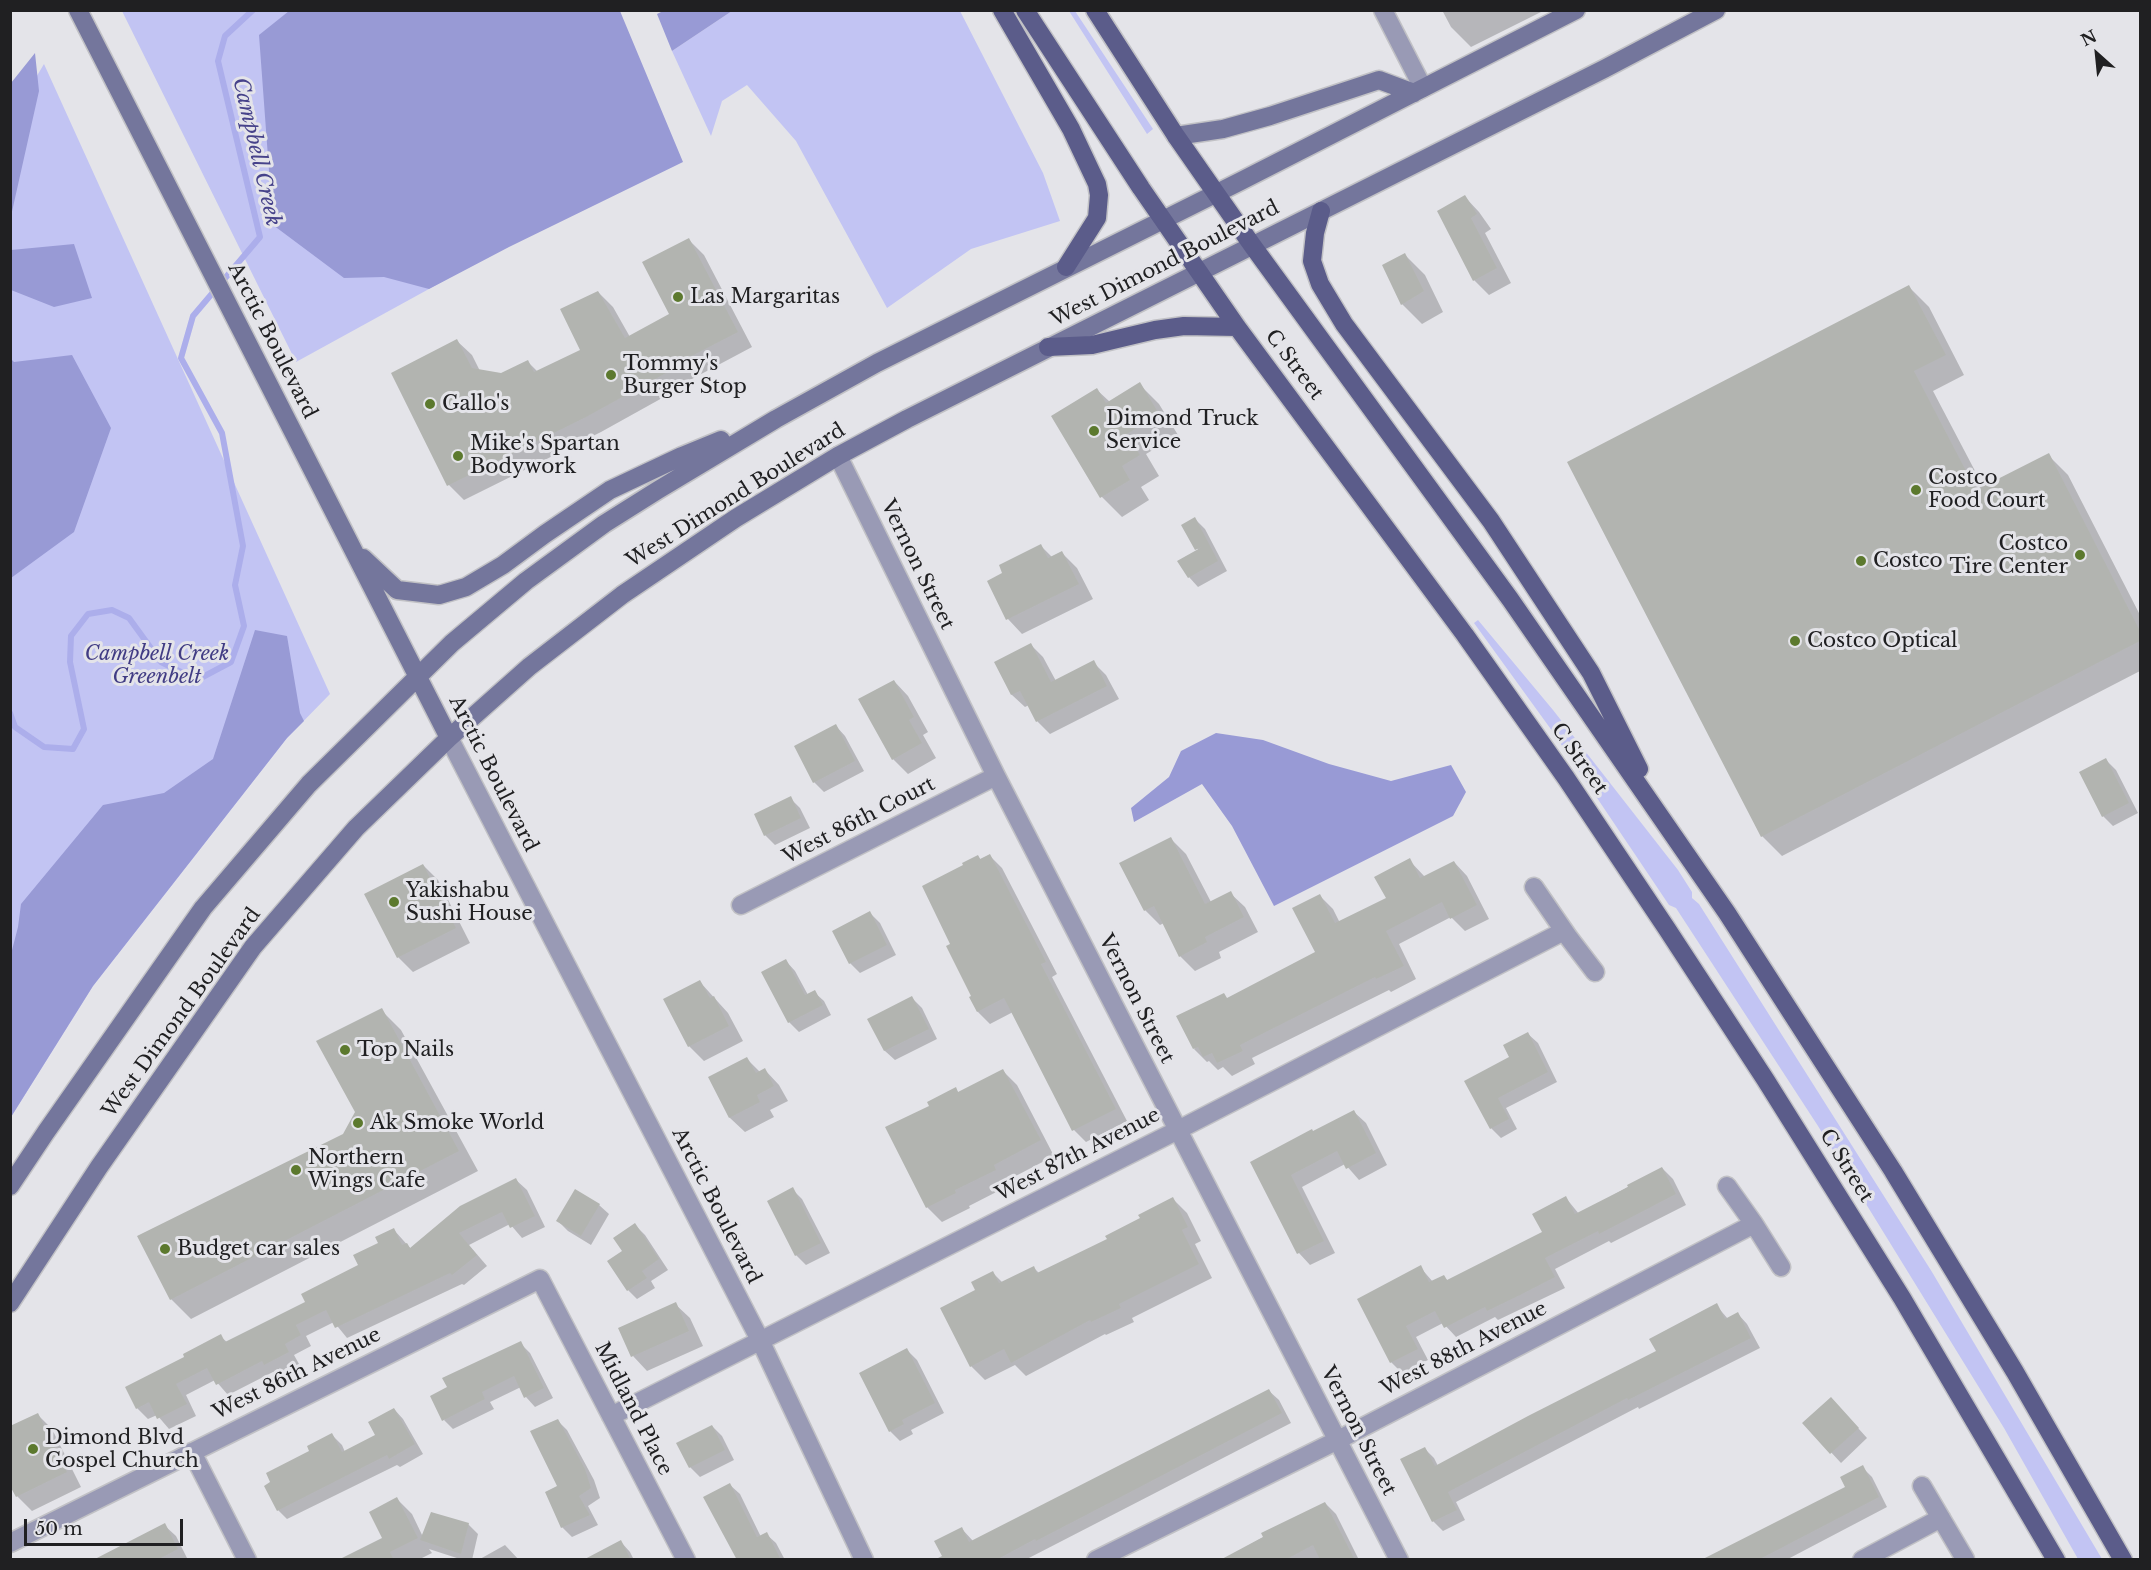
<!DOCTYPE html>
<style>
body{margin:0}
#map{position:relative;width:2151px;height:1570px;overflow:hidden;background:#e4e4e9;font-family:"Libre Baskerville",serif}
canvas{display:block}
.frame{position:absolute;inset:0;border:12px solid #202022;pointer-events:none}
.north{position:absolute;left:2067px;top:24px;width:60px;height:60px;-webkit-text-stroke:4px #e4e4e9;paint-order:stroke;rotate:333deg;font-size:16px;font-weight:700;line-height:24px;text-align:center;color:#202022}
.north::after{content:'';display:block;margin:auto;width:21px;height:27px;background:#202022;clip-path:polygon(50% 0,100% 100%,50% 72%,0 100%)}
.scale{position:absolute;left:24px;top:1519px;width:159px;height:27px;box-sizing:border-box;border:3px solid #202022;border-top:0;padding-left:8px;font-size:18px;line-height:21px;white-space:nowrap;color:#202022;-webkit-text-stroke:4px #e4e4e9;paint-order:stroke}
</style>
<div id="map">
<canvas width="2151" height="1570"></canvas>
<div class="frame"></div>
<div class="north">N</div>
<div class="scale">50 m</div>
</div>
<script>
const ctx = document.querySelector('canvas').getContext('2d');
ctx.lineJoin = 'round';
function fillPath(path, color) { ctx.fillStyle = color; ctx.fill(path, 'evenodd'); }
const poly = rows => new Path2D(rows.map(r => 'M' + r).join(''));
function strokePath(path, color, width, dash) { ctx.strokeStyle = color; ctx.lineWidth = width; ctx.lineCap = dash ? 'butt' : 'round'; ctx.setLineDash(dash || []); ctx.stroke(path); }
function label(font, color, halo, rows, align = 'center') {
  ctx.font = font + ' "Libre Baskerville",serif'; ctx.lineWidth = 6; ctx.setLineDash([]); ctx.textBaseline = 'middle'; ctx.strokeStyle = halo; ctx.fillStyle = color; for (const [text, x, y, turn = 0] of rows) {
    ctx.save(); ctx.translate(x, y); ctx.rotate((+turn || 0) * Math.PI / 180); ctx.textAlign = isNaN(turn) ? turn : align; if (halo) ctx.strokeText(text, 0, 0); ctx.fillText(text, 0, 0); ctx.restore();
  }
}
fillPath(poly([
 [122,11,502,11,489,256,296,362],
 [732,11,960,11,1043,173,1060,221,971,249,887,308,796,141,747,85,722,101,711,136,672,51],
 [1069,11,1075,11,1153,129,1147,134],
 [44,64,330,694,287,738,93,986,11,1117,10,121],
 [1478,620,1553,710,1678,870,1692,892,1692,898,1699,904,1932,1272,2102,1559,2078,1559,2004,1428,1818,1126,1676,908,1669,905,1550,728,1474,623]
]), '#c2c4f3');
fillPath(poly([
 [665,10,732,10,732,11,672,51,657,14],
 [289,11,620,11,683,162,509,247,429,289,384,277,344,278,273,225,259,35],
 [35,53,39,91,11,216,11,83],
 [74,244,92,298,54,307,11,290,11,250],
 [72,355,111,428,74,532,11,578,11,359,14,362],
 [255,630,287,636,300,713,304,721,287,738,93,986,11,1117,11,954,18,927,21,904,103,805,164,793,213,759],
 [1216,733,1263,740,1329,764,1391,781,1451,765,1466,792,1453,816,1274,906,1232,826,1202,784,1134,822,1131,808,1169,777,1181,751]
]), '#989ad5');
fillPath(poly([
 [1442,10,1545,10,1471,47,1451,27],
 [1465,197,1479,212,1491,229,1485,233,1511,283,1489,295,1474,280],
 [689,240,704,255,752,347,690,380,691,382,601,432,464,500,449,485,393,373,457,341,472,355,480,371,501,374,527,361,538,372,582,351,598,292,613,307,630,337,671,315],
 [1405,255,1425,275,1443,312,1422,324,1402,304,1384,266],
 [1909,287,1929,307,1964,375,1933,391,1984,488,2048,455,2068,475,2140,615,2140,671,1782,856,1762,836],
 [1139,384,1159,404,1178,435,1146,454,1159,476,1141,487,1149,500,1122,517,1102,497,1097,390,1110,402],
 [1195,519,1205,529,1227,571,1198,587,1189,577,1198,551],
 [1041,546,1052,557,1062,553,1077,568,1093,599,1022,634,1008,619,1004,573],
 [1031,645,1043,657,1056,681,1093,662,1106,675,1119,699,1050,734,1037,721,1029,705,1025,707,1012,695,996,662],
 [894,681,908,696,928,732,923,735,936,758,908,774,893,759],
 [836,726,845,736,864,771,824,792,814,782],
 [2106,760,2116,770,2138,813,2113,826,2103,816],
 [790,798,800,808,810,828,775,845,765,835],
 [1171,839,1186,854,1211,902,1230,893,1245,907,1258,932,1219,952,1221,958,1195,971,1180,956,1164,923,1160,925,1145,910],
 [978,856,981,860,990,856,1002,868,1057,974,1052,977,1127,1121,1086,1142,1074,1130,1013,1012,990,1024,978,1012,971,998,973,997,952,944,965,866],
 [1409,860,1425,877,1454,862,1467,876,1489,919,1465,931,1451,917,1399,944,1416,979,1391,992,1389,990,1252,1058,1255,1064,1232,1076,1223,1067,1218,1070,1209,1061,1207,1062,1194,1049,1228,999,1317,953,1320,896,1333,909,1340,923,1388,899],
 [423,865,438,880,470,943,413,972,398,957],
 [870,913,880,923,896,955,860,973,850,963,834,931],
 [786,961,795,971,808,995,814,992,824,1001,831,1015,799,1032,789,1022],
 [700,982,728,1013,743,1041,704,1061,689,1046],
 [912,998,922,1008,937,1039,895,1060,885,1051,869,1020],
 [381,1010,401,1030,478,1171,191,1319,171,1299,139,1236,344,1135,356,1112],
 [1528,1034,1538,1043,1557,1082,1506,1108,1517,1129,1501,1138,1491,1128,1466,1081,1511,1058],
 [747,1059,760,1072,765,1070,779,1085,788,1101,770,1110,774,1117,745,1132,730,1118,710,1078],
 [1003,1071,1017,1085,1054,1156,1008,1180,1010,1185,969,1206,970,1208,942,1222,927,1207,931,1106,955,1089,959,1093],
 [1354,1112,1366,1123,1387,1165,1359,1180,1345,1164,1302,1187,1335,1253,1310,1265,1299,1253,1252,1163],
 [1662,1168,1673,1179,1686,1205,1611,1243,1609,1241,1555,1269,1565,1288,1498,1320,1495,1317,1456,1337,1443,1323,1416,1337,1428,1360,1402,1373,1391,1362,1420,1267,1433,1282,1444,1277,1448,1281,1544,1233,1566,1198,1579,1214],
 [516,1180,527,1190,545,1227,522,1238,510,1224,469,1245,487,1266,464,1285,462,1284,347,1338,334,1322,306,1336,311,1346,294,1355,299,1364,276,1375,273,1372,228,1395,215,1380,186,1395,196,1416,169,1429,157,1415,148,1419,137,1408,186,1358,220,1336,228,1343,307,1302,360,1266,394,1230,411,1249],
 [792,1189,802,1199,830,1253,806,1265,796,1255],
 [1173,1199,1187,1213,1201,1241,1195,1244,1212,1278,1132,1318,1134,1322,1106,1335,1105,1334,1026,1376,1015,1365,985,1380,971,1366,977,1291,993,1273,1003,1283,1034,1268,1039,1273,1109,1240],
 [599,1205,609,1214,591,1245,568,1231,558,1221],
 [635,1225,645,1235,668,1270,651,1281,655,1288,637,1299,628,1290,624,1251],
 [675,1304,690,1318,703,1346,647,1371,633,1356],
 [1716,1305,1728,1319,1738,1314,1747,1324,1760,1348,1639,1409,1638,1407,1456,1502,1465,1520,1443,1531,1433,1521,1425,1449,1434,1458,1438,1466,1658,1352],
 [520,1343,530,1353,553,1398,535,1407,526,1397,521,1387,490,1402,494,1409,453,1429,444,1420],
 [907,1350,917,1360,944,1413,911,1430,913,1434,900,1441,890,1431],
 [1269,1391,1279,1400,1291,1423,1025,1560,946,1560,962,1529,973,1541],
 [1840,1408,1867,1438,1841,1463,1804,1423],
 [394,1409,403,1419,423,1454,400,1467,397,1465,287,1519,278,1510,272,1483,332,1435,342,1445,345,1452,377,1435],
 [37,1414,52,1429,81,1487,32,1511,17,1496],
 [557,1420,567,1430,594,1480,600,1498,588,1506,598,1525,572,1537,562,1527,559,1487],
 [712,1426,722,1436,734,1460,700,1477,690,1467],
 [1862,1467,1872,1477,1887,1507,1786,1560,1704,1560,1847,1487],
 [730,1485,740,1494,761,1537,766,1534,776,1543,785,1560,739,1560],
 [397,1499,412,1514,423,1537,468,1524,478,1534,472,1560,463,1560,429,1549,432,1553,418,1560,348,1560,384,1538],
 [1325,1503,1336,1514,1359,1560,1322,1560,1321,1557,1316,1560,1222,1560],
 [164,1525,176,1536,188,1560,118,1560],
 [621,1542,630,1552,634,1560,601,1560],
 [505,1545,519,1560,480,1559]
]), '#0003');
strokePath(poly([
 [10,713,15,727,44,747,73,749,84,729,70,662,71,636,88,614,112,610,129,618,161,662,197,680,231,662,244,626,235,585,243,546,222,433,181,358,193,316,260,237,218,61,225,36,253,10]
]), '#acaeeb', 6);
fillPath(poly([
 [1465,195,1477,214,1471,218,1497,268,1473,281,1437,211],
 [689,238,738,332,676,364,677,367,586,417,447,486,391,373,457,339,472,368,501,373,528,360,534,372,580,350,560,309,598,291,625,338,669,314,642,262],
 [1405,253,1424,291,1401,305,1382,265],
 [1909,285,1946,355,1914,371,1976,490,2049,453,2140,631,2140,641,1761,837,1567,462],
 [1140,382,1159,414,1127,434,1140,455,1122,466,1130,480,1100,498,1051,416,1097,388,1106,403],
 [1195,517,1218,561,1188,578,1177,561,1202,547,1195,550,1181,525],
 [1041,544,1048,558,1062,551,1079,584,1006,620,987,581,1002,573,999,565],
 [1031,643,1051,682,1094,660,1107,686,1036,722,1020,691,1011,695,994,662],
 [894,680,914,717,909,720,922,743,892,760,858,699],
 [836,724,855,761,813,783,794,746],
 [2106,758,2129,803,2102,817,2079,772],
 [791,796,801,818,764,836,754,814],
 [1171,837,1205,904,1231,891,1244,917,1205,937,1207,942,1179,957,1154,906,1144,911,1119,863],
 [990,854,1046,962,1041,964,1116,1109,1072,1131,1004,998,977,1012,969,997,971,996,946,946,950,944,922,886,963,865,962,863,978,855,980,859],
 [1410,858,1420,878,1454,861,1477,905,1450,919,1442,902,1386,931,1404,966,1376,979,1375,977,1240,1045,1243,1051,1217,1063,1212,1053,1203,1057,1198,1047,1193,1049,1176,1016,1224,993,1227,998,1315,952,1292,908,1320,894,1335,923,1386,898,1374,877],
 [423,864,456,928,397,958,364,894],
 [870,911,887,945,849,964,832,931],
 [786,959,805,995,815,990,823,1005,788,1023,761,972],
 [700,980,710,998,714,996,729,1026,688,1047,663,999],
 [912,996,929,1029,884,1051,867,1019],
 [382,1008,459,1151,170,1300,137,1236,343,1134,355,1112,316,1041],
 [1528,1032,1548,1072,1498,1098,1509,1119,1490,1129,1464,1081,1509,1057,1503,1045],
 [747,1057,756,1073,765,1068,774,1086,757,1095,760,1102,729,1118,708,1077],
 [1003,1069,1041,1140,994,1165,996,1170,955,1190,956,1193,926,1208,885,1127,929,1106,927,1102,956,1087,958,1092],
 [1354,1110,1376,1153,1346,1169,1337,1151,1291,1175,1324,1241,1297,1254,1250,1162,1312,1129,1313,1131],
 [1662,1167,1676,1194,1599,1234,1598,1231,1545,1258,1555,1277,1520,1295,1487,1311,1485,1307,1444,1328,1435,1311,1406,1326,1418,1349,1390,1363,1357,1299,1421,1265,1429,1282,1444,1275,1447,1280,1542,1232,1532,1214,1566,1196,1575,1214,1628,1187,1627,1185],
 [516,1178,535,1216,510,1228,502,1212,459,1233,477,1255,452,1275,450,1273,335,1328,326,1310,296,1325,301,1335,285,1344,289,1352,264,1365,262,1361,216,1385,207,1368,176,1384,187,1404,157,1419,149,1402,136,1409,125,1387,184,1357,183,1354,221,1334,225,1342,305,1302,301,1294,358,1265,353,1255,378,1243,375,1237,394,1228,402,1245,407,1243,410,1248,460,1206],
 [793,1187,821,1243,795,1256,767,1201],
 [575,1189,600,1204,581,1236,556,1221],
 [1173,1197,1188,1227,1182,1230,1199,1264,1119,1304,1121,1308,1091,1322,1090,1320,1011,1363,1004,1349,970,1367,940,1308,975,1290,971,1282,993,1271,999,1283,1034,1266,1037,1273,1107,1239,1105,1236,1140,1218,1138,1215],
 [635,1223,659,1259,642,1271,647,1278,627,1291,607,1261,622,1251,613,1238],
 [676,1302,689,1331,631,1357,618,1328],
 [1717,1303,1725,1319,1738,1312,1751,1338,1628,1400,1627,1398,1448,1492,1457,1510,1432,1522,1400,1459,1425,1447,1435,1466,1528,1416,1656,1351,1649,1339],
 [521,1341,544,1388,524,1398,514,1376,482,1392,485,1399,442,1421,430,1396,447,1387,442,1378],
 [907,1348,935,1403,902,1420,904,1424,889,1432,859,1373],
 [1269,1389,1282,1413,1036,1541,1035,1539,996,1560,934,1560,942,1556,934,1541,962,1527,969,1542],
 [1831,1397,1859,1428,1830,1454,1802,1423],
 [394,1408,415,1444,389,1459,387,1455,277,1511,264,1486,270,1482,266,1473,309,1451,307,1446,332,1433,342,1452,375,1435,368,1422],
 [38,1413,67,1472,16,1497,10,1486,10,1426],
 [558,1419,585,1469,591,1488,579,1496,590,1515,561,1528,545,1492,557,1486,530,1431],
 [712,1425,725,1450,689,1468,676,1443],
 [1863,1465,1879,1497,1758,1560,1701,1560,1845,1487,1840,1477],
 [730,1483,757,1537,767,1532,781,1560,737,1560,703,1497],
 [397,1497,418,1538,390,1552,394,1560,338,1560,382,1538,369,1512],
 [1325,1502,1355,1560,1320,1560,1313,1545,1285,1560,1220,1560,1263,1537,1261,1533],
 [431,1512,469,1523,461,1554,420,1540],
 [165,1523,178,1549,157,1560,93,1560],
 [621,1540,631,1560,583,1560]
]), '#b2b4b0');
const street = poly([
 [1383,10,1423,88],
 [838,456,996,776,1399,1560],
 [449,738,760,1340,864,1560],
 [1534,887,1569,938,1595,972],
 [741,905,996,776],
 [1727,1186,1754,1224,1781,1267],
 [611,1416,1178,1130,1564,931],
 [192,1452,247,1560],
 [1922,1486,1965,1559],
 [10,1543,540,1279,686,1560],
 [1096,1560,1338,1440,1754,1224],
 [1862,1560,1941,1518]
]);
const secondary = poly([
 [78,10,449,738],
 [1176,136,1223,129,1270,116,1379,80,1414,93],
 [363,558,397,590,439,595,466,587,503,565,545,534,610,490,682,456,721,440],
 [10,1186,46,1132,203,908,309,784,452,643,526,581,604,524,658,490,776,419,877,363,1241,181,1576,10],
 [10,1303,99,1167,253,947,356,828,449,738,530,666,622,595,736,518,838,456,907,419,1604,69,1716,10]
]);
const primary = poly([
 [1002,10,1071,129,1097,184,1099,195,1097,218,1066,267],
 [1025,10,1141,188,1237,327,1465,635,1566,778,1667,929,1765,1079,1902,1298,2056,1560],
 [1095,10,1176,136,1252,245,1510,599,1727,913,1893,1171,2015,1372,2123,1560],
 [1321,211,1315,233,1312,261,1320,284,1344,324,1491,521,1591,673,1639,769],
 [1048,347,1092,345,1155,330,1184,326,1237,327]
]);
strokePath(street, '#c1c1c5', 21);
strokePath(secondary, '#c1c1c5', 21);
strokePath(primary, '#c1c1c5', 21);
strokePath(street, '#999ab5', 18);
strokePath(secondary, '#74769c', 18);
strokePath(primary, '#5b5c8a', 18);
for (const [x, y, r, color] of [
 [678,297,6,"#5c792e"],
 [611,375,6,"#5c792e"],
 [430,404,6,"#5c792e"],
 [1094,431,6,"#5c792e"],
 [458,456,6,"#5c792e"],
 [1916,490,6,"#5c792e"],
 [2080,555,6,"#5c792e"],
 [1861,561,6,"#5c792e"],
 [1795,641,6,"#5c792e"],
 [394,902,6,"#5c792e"],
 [345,1050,6,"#5c792e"],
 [358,1123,6,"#5c792e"],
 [296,1170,6,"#5c792e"],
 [165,1249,6,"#5c792e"],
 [33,1449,6,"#5c792e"]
]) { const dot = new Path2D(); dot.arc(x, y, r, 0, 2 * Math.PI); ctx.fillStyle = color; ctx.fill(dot); strokePath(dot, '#e4e4e9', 2); }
label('20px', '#202022', '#e4e4e9', [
 ["West Dimond Boulevard",1165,264,-27],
 ["Arctic Boulevard",272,341,63],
 ["C Street",1294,365,53],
 ["West Dimond Boulevard",736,496,-32],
 ["Vernon Street",917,565,64],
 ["C Street",1579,759,55],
 ["Arctic Boulevard",493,774,63],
 ["West 86th Court",859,821,-27],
 ["Vernon Street",1136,999,63],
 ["West Dimond Boulevard",182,1013,-54],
 ["West 87th Avenue",1078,1155,-27],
 ["C Street",1846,1166,58],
 ["Arctic Boulevard",716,1206,63],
 ["West 88th Avenue",1464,1349,-27],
 ["West 86th Avenue",297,1374,-26],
 ["Midland Place",633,1409,63],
 ["Vernon Street",1358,1431,63]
]);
label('20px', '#202022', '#e4e4e9', [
 ["Las Margaritas",690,297],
 ["Tommy's",623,364],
 ["Burger Stop",623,387],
 ["Gallo's",442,404],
 ["Dimond Truck",1106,419],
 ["Service",1106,442],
 ["Mike's Spartan",470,444],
 ["Bodywork",470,467],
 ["Costco",1928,478],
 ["Food Court",1928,501],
 ["Costco",2068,544,"right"],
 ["Tire Center",2068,567,"right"],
 ["Costco",1873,561],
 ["Costco Optical",1807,641],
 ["Yakishabu",406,891],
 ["Sushi House",406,914],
 ["Top Nails",357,1050],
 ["Ak Smoke World",370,1123],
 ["Northern",308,1158],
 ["Wings Cafe",308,1181],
 ["Budget car sales",177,1249],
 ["Dimond Blvd",45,1438],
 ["Gospel Church",45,1461]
], 'left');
label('italic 20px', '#413c84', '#e4e4e9', [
 ["Campbell Creek",157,654],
 ["Greenbelt",157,677]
]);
label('italic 21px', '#46428a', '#e4e4e9', [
 ["Campbell Creek",256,152,77]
]);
</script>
